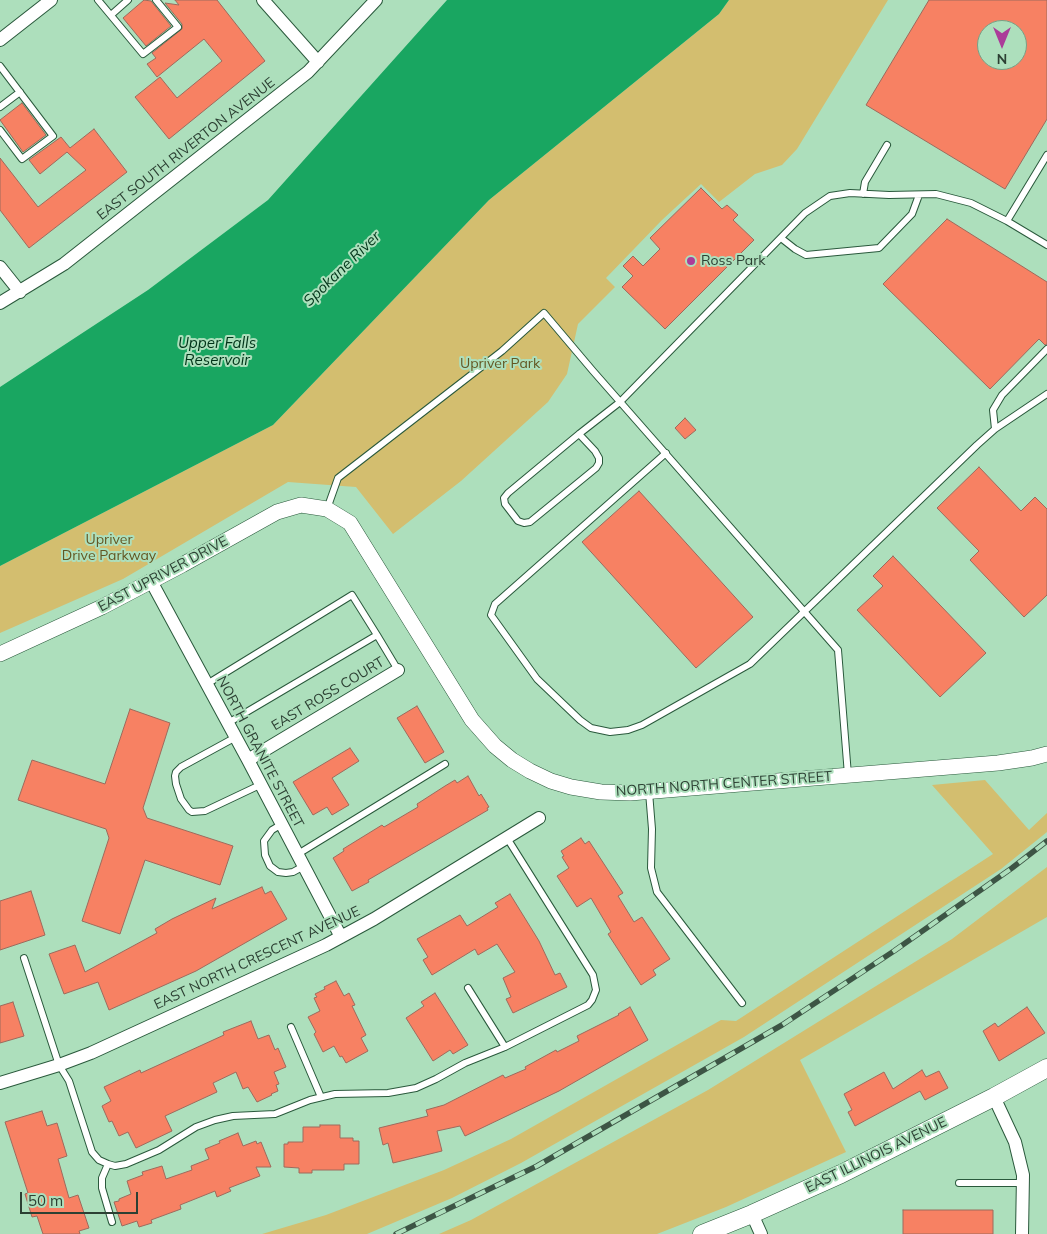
<!DOCTYPE html>
<style>
body{margin:0}
#map{position:relative;width:1047px;height:1234px;overflow:hidden;background:#addfbc;font-family:Mulish,sans-serif}
canvas{display:block}
.north{position:absolute;left:977px;top:20px;width:50px;height:50px;box-sizing:border-box;background:#addfbc;border:1px solid #799f85;border-radius:50%;rotate:180deg;font-size:14px;font-weight:700;line-height:20px;text-align:center;color:#2c4033}
.north::after{content:'';display:block;margin:auto;width:18px;height:22px;background:#ab3c99;clip-path:polygon(50% 0,100% 100%,50% 72%,0 100%)}
.scale{position:absolute;left:20px;top:1192px;width:118px;height:22px;box-sizing:border-box;border:2px solid #2c4033;border-top:0;padding-left:6px;font-size:15px;line-height:18px;white-space:nowrap;color:#2c4033;-webkit-text-stroke:4px #addfbc;paint-order:stroke}
</style>
<div id="map">
<canvas width="1047" height="1234"></canvas>
<div class="north">N</div>
<div class="scale">50 m</div>
</div>
<script>
const ctx = document.querySelector('canvas').getContext('2d');
ctx.lineJoin = 'round';
function fillPath(path, color) { ctx.fillStyle = color; ctx.fill(path, 'evenodd'); }
const poly = rows => new Path2D(rows.map(r => 'M' + r).join(''));
function strokePath(path, color, width, dash) { ctx.strokeStyle = color; ctx.lineWidth = width; ctx.lineCap = dash ? 'butt' : 'round'; ctx.setLineDash(dash || []); ctx.stroke(path); }
function label(font, color, halo, rows, align = 'center') {
  ctx.font = font + ' Mulish,sans-serif'; ctx.lineWidth = 4; ctx.setLineDash([]); ctx.textBaseline = 'middle'; ctx.strokeStyle = halo; ctx.fillStyle = color; for (const [text, x, y, turn = 0] of rows) {
    ctx.save(); ctx.translate(x, y); ctx.rotate((+turn || 0) * Math.PI / 180); ctx.textAlign = isNaN(turn) ? turn : align; if (halo) ctx.strokeText(text, 0, 0); ctx.fillText(text, 0, 0); ctx.restore();
  }
}
fillPath(poly([
 [729,0,888,0,797,149,782,165,755,174,719,202,701,184,662,220,606,278,615,287,578,324,567,374,548,402,461,481,393,534,356,487,288,482,123,579,0,633,0,566,273,425,489,200,719,14],
 [985,780,1029,830,1047,813,1047,832,1001,869,744,1037,521,1163,452,1198,367,1234,262,1234,326,1215,444,1170,511,1139,721,1020,736,1021,993,854,932,785],
 [1047,867,1047,917,800,1060,846,1152,726,1207,657,1234,439,1234,471,1220,708,1090,952,939]
]), '#d3be6f');
fillPath(poly([
 [447,0,729,0,719,14,489,200,273,425,0,566,0,387,148,290,268,200]
]), '#19a661');
const building = poly([
 [144,0,151,1,171,26,146,46,123,18,144,0],
 [175,0,217,0,265,61,169,139,135,97,160,77,177,98,222,61,204,39,157,77,147,64,156,58,152,53,182,29,182,24,165,3,179,5,175,0],
 [929,0,1047,0,1047,119,1005,189,866,105,929,0],
 [987,30,1017,30,1017,60,987,60,987,30],
 [22,103,46,135,23,152,0,120,22,103],
 [94,129,127,172,29,248,0,210,0,158,38,207,86,170,67,152,40,174,29,160,61,137,70,148,94,129],
 [701,188,722,209,727,205,738,215,733,220,754,240,665,329,622,287,633,276,623,266,633,256,643,266,660,249,650,238,701,188],
 [947,219,1047,282,1047,344,1045,345,1039,339,990,389,883,284,947,219],
 [685,418,696,430,685,439,675,428,685,418],
 [979,467,1021,511,1035,497,1047,509,1047,595,1024,617,970,560,979,551,937,508,979,467],
 [639,491,753,617,696,668,582,542,639,491],
 [893,556,986,653,940,697,857,610,883,586,873,576,893,556],
 [417,706,444,752,425,763,397,718,417,706],
 [130,709,170,723,143,808,147,818,233,846,220,885,145,860,120,934,82,921,109,838,106,829,18,800,32,760,105,784,130,709],
 [350,748,359,761,332,778,349,805,332,815,327,807,313,815,293,782,350,748],
 [468,776,479,796,481,794,489,807,487,808,488,810,368,880,369,882,352,891,333,858,344,851,343,849,382,825,384,827,418,807,417,804,445,786,455,780,457,783,468,776],
 [581,838,585,844,589,841,623,893,618,896,634,922,642,917,670,959,653,970,656,975,641,985,608,934,611,932,591,898,577,907,557,876,569,868,562,857,564,856,561,851,581,838],
 [262,887,265,894,271,891,287,919,196,971,109,1010,98,982,64,994,49,954,75,945,85,972,157,933,155,929,172,919,216,898,212,909,262,887],
 [31,891,45,935,0,950,0,901,31,891],
 [510,894,539,941,555,975,560,973,567,987,513,1013,506,999,511,997,503,978,515,972,497,944,478,955,475,949,432,975,423,960,428,957,417,939,460,915,467,926,498,907,495,903,510,894],
 [336,981,344,996,349,993,355,1005,352,1006,366,1035,361,1038,368,1051,346,1063,342,1056,340,1057,334,1046,323,1052,314,1034,316,1032,308,1017,320,1011,314,998,317,997,315,994,325,989,324,987,336,981],
 [435,993,468,1045,453,1054,450,1050,433,1061,406,1018,424,1006,421,1002,435,993],
 [13,1002,24,1036,0,1043,0,1006,13,1002],
 [630,1007,648,1040,559,1091,465,1136,460,1126,437,1131,442,1151,393,1163,388,1143,383,1145,379,1128,428,1116,426,1110,444,1105,503,1075,505,1078,526,1069,525,1067,556,1050,557,1052,579,1041,577,1036,619,1015,618,1014,630,1007],
 [1027,1007,1045,1033,999,1061,983,1031,995,1023,998,1027,1027,1007],
 [251,1021,258,1039,269,1035,275,1050,278,1048,286,1067,274,1072,279,1084,276,1085,278,1091,271,1094,272,1095,257,1102,248,1087,243,1089,236,1072,213,1083,217,1092,165,1116,172,1131,136,1148,128,1132,119,1136,112,1121,109,1122,102,1106,111,1101,104,1087,140,1070,141,1073,224,1035,223,1032,251,1021],
 [922,1070,926,1077,939,1071,948,1088,925,1100,920,1091,855,1126,848,1112,852,1110,844,1094,884,1072,893,1089,922,1070],
 [42,1111,47,1126,57,1123,67,1156,58,1159,69,1198,78,1195,89,1228,79,1231,80,1234,43,1234,37,1216,32,1217,25,1194,28,1193,5,1122,42,1111],
 [320,1125,340,1125,340,1138,353,1138,353,1141,359,1141,359,1164,344,1164,344,1170,312,1170,312,1173,299,1173,299,1168,284,1167,284,1144,288,1144,288,1142,303,1142,303,1127,320,1127,320,1125],
 [238,1133,243,1146,256,1141,257,1144,261,1142,271,1167,256,1167,260,1176,229,1188,231,1191,217,1197,215,1191,180,1205,181,1209,151,1220,152,1223,139,1227,137,1221,122,1226,114,1202,119,1201,119,1199,131,1194,127,1181,143,1175,142,1172,162,1166,166,1179,192,1170,191,1166,209,1159,205,1149,220,1143,219,1141,238,1133],
 [903,1210,993,1210,993,1234,903,1234,903,1210]
]);
fillPath(building, '#f78163');
strokePath(building, '#9d6a5c', 1);
const service = poly([
 [98,0,143,54,178,27,156,0],
 [111,15,128,0],
 [0,66,53,136,22,159,0,130],
 [0,107,20,92],
 [863,194,865,182,887,145],
 [1007,221,1047,155],
 [781,238,795,249,806,255,879,248,912,214,919,195],
 [995,429,993,410,1002,395,1047,349],
 [579,434,595,451,599,458,599,463,596,468,530,522,524,523,518,521,505,504,504,498,508,493,579,434,620,402,805,213,830,196,850,193,889,195,936,194,971,203,1007,221,1047,245],
 [666,453,495,604,491,615,537,679,580,720,591,728,610,732,628,730,642,725,750,664,977,445,995,429,1047,394],
 [327,509,338,478,502,351,544,313,593,371,838,650,848,775],
 [377,635,398,670],
 [207,684,352,595,377,635,228,723],
 [236,737,181,767,176,772,175,776,176,784,181,799,189,810,192,812,205,811,262,784],
 [649,792,652,829,651,868,657,892,742,1003],
 [282,824,272,830,264,841,265,855,270,866,278,872,286,873,293,872,304,866],
 [298,854,445,764],
 [24,958,59,1065,69,1081,92,1152,99,1160,108,1164,115,1166,126,1164,159,1150,196,1127,215,1120,233,1116,275,1114,310,1100,335,1094,388,1093,416,1088,436,1079,465,1063,505,1047,588,1005,592,1000,596,990,593,975,507,838],
 [468,988,505,1047],
 [291,1027,321,1097],
 [108,1164,102,1178,102,1188,112,1222],
 [959,1183,1023,1183]
]);
const minor = poly([
 [263,0,318,62],
 [0,40,51,0],
 [0,267,20,292],
 [0,303,64,264,308,72,376,0],
 [151,581,248,760,341,937],
 [248,760,398,670],
 [0,1083,59,1065,91,1053,326,945,374,919,539,818],
 [994,1097,1015,1142,1023,1175,1022,1234],
 [752,1214,761,1234]
]);
const tertiary = poly([
 [0,654,102,607,182,565,277,512,301,505,327,509,350,523,472,720,495,746,512,760,530,771,551,781,571,787,601,792,630,793,998,763,1032,758,1047,754]
]);
const secondary = poly([
 [702,1234,752,1214,841,1174,994,1097,1047,1068]
]);
strokePath(service, '#2a593c', 8);
strokePath(minor, '#2a593c', 14);
strokePath(tertiary, '#2a593c', 16);
strokePath(secondary, '#2a593c', 19);
strokePath(service, '#fff', 6);
strokePath(minor, '#fff', 12);
strokePath(tertiary, '#fff', 15);
strokePath(secondary, '#fff', 18);
const rail = poly([
 [396,1234,537,1166,782,1025,894,951,1012,868,1047,841]
]);
strokePath(rail, '#3d5545', 5.5);
strokePath(rail, '#addfbc', 4, [11]);
for (const [x, y, r, color] of [
 [691,261,5,"#ab3c99"]
]) { const dot = new Path2D(); dot.arc(x, y, r, 0, 2 * Math.PI); ctx.fillStyle = color; ctx.fill(dot); strokePath(dot, '#addfbc', 2); }
label('14px', '#2c4033', '#addfbc', [
 ["EAST SOUTH RIVERTON AVENUE",186,149,-38],
 ["EAST UPRIVER DRIVE",163,574,-28],
 ["EAST ROSS COURT",328,694,-31],
 ["NORTH GRANITE STREET",260,752,62],
 ["NORTH NORTH CENTER STREET",724,784,-4],
 ["EAST NORTH CRESCENT AVENUE",257,958,-25],
 ["EAST ILLINOIS AVENUE",876,1155,-26]
]);
label('14px', '#2c4033', '#addfbc', [
 ["Ross Park",701,261]
], 'left');
label('14px', '#635622', '#addfbc', [
 ["Upriver Park",500,364],
 ["Upriver",109,540],
 ["Drive Parkway",109,556]
]);
label('italic 15px', '#003318', '#addfbc', [
 ["Spokane River",342,269,-44],
 ["Upper Falls",217,343],
 ["Reservoir",217,360]
]);
</script>
